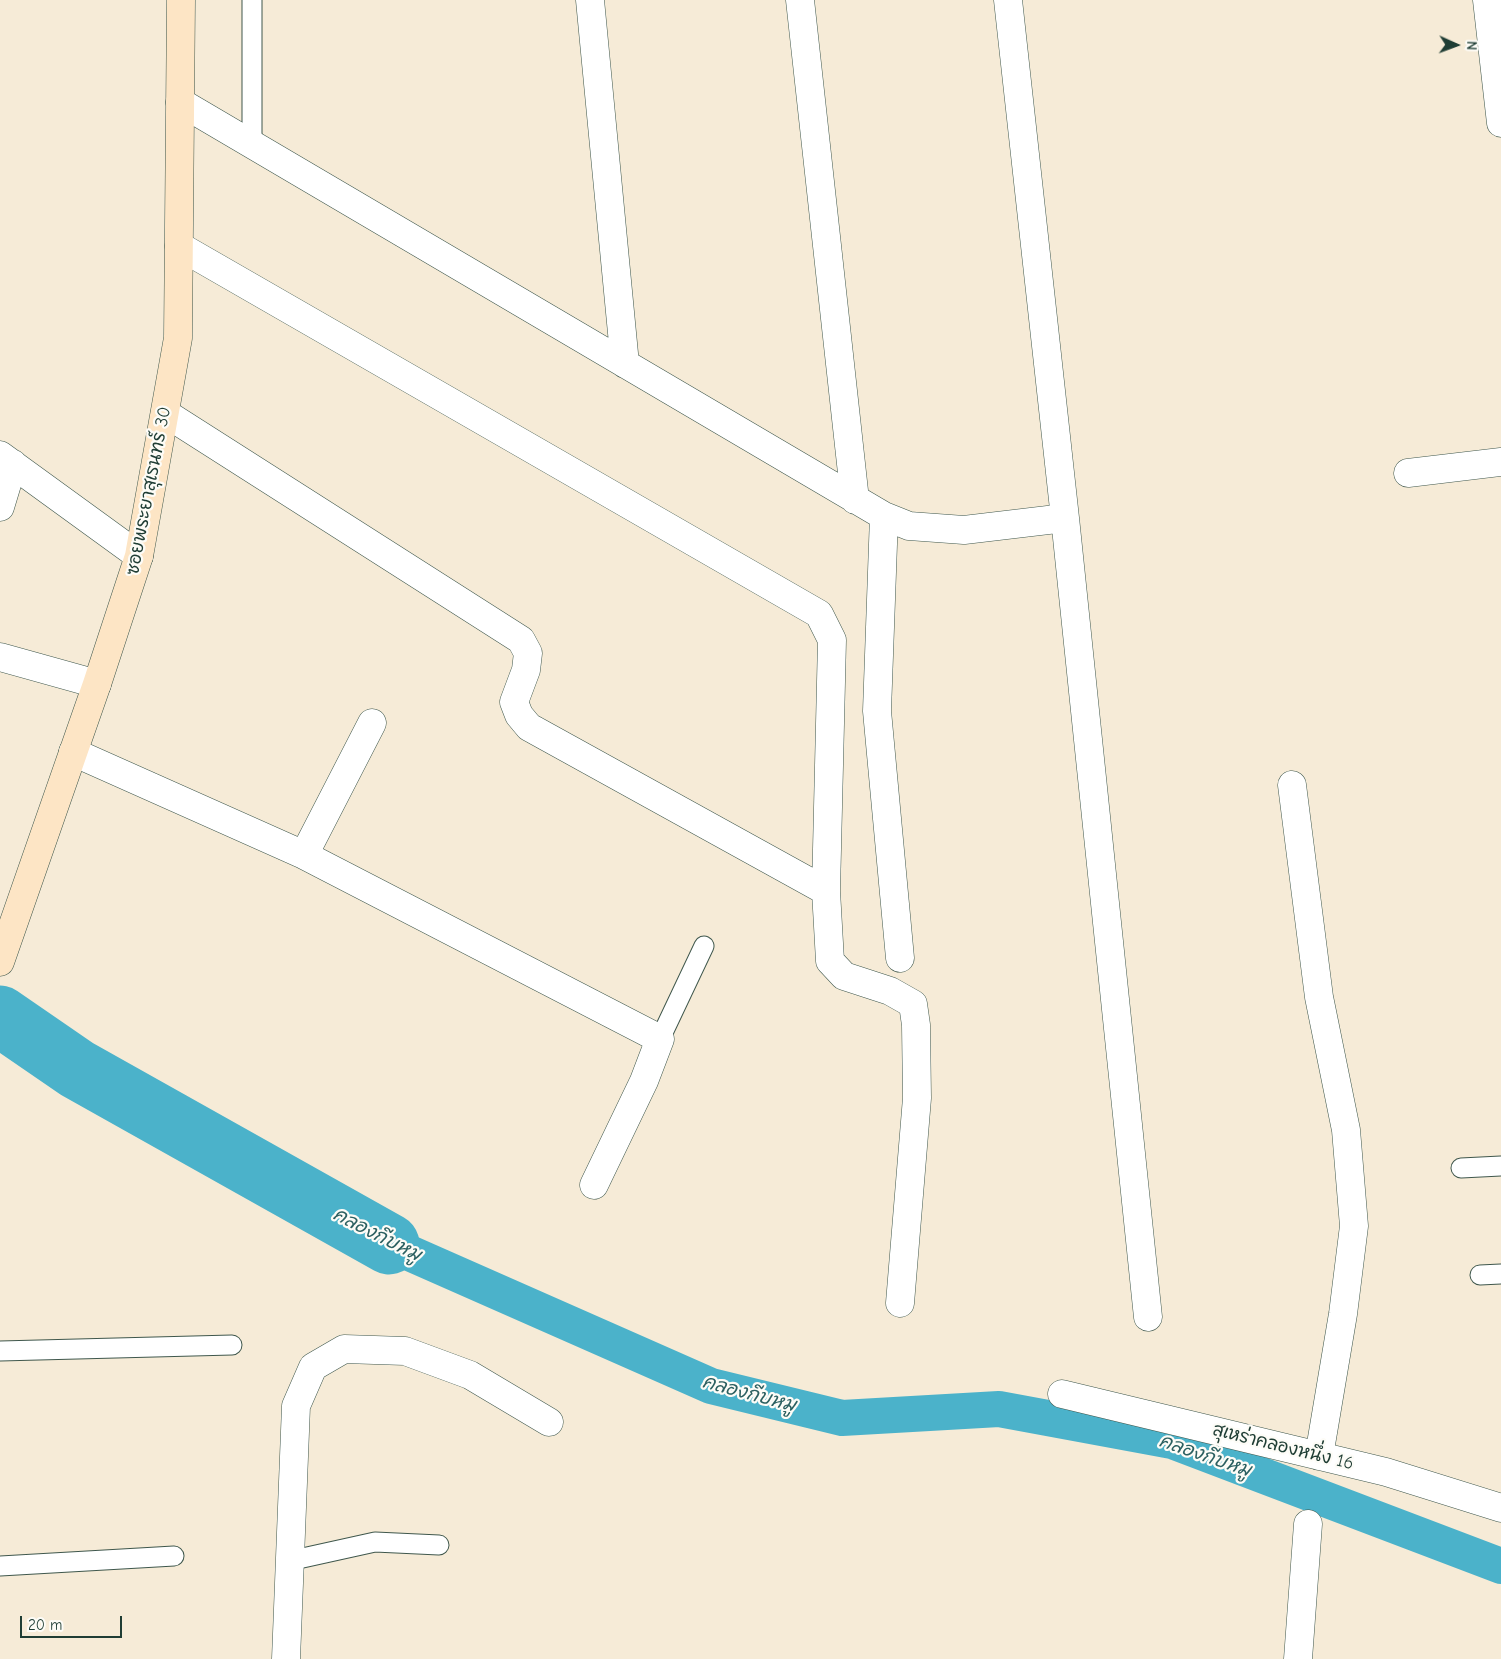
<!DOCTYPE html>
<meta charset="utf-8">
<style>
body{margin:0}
#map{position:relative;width:1501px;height:1659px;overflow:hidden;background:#f6ebd7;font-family:"Comic Neue",sans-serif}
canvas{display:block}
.north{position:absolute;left:1431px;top:20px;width:50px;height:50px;-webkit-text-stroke:4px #fdfcf7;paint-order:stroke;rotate:92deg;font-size:14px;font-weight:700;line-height:20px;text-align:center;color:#1f3d34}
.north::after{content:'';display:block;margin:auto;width:18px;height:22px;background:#1f3d34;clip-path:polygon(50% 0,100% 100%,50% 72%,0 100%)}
.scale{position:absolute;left:20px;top:1616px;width:102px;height:22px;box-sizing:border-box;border:2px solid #1f3d34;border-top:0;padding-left:6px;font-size:15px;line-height:18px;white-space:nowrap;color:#1f3d34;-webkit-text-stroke:4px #fdfcf7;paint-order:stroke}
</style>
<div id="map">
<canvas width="1501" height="1659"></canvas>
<div class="north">N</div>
<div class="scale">20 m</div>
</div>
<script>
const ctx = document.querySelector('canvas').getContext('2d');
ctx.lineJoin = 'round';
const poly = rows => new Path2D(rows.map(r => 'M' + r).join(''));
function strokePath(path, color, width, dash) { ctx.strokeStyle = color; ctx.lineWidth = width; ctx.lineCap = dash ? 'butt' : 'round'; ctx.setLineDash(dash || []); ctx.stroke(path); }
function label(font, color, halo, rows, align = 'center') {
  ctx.font = font + ' "Comic Neue","Playpen Sans Thai",sans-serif'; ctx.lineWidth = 4.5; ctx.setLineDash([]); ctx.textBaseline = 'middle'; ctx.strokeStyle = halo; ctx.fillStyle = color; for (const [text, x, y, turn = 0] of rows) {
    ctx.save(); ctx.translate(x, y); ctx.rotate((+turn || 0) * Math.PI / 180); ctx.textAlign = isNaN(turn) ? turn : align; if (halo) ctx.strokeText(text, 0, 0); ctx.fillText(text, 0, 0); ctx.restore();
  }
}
strokePath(poly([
 [389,1244,711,1386,842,1418,999,1409,1172,1441,1501,1566]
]), '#4bb2ca', 36);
strokePath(poly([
 [0,1016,77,1069,389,1244]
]), '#4bb2ca', 61);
const lane = poly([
 [252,145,252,0],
 [660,1039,704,946],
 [1461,1168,1501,1166],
 [1480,1275,1501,1274],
 [0,1351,232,1345],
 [289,1561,375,1542,439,1545],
 [0,1566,174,1556]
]);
const street = poly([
 [590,0,625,364],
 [800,0,855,500],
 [1487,0,1501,123],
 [180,102,884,516,909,526,964,530,1065,518,1008,0],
 [179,246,819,614,832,640,826,891,830,961,844,976,890,991,913,1004,916,1025,917,1098,900,1303],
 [165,413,521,640,528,653,526,670,514,702,519,715,529,727,826,891],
 [0,455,139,556],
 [1408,473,1501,462],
 [0,507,13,464],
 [884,516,877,711,900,958],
 [1065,518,1148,1317],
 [0,657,97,684],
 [73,752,304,855,660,1039,644,1081,594,1185],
 [1292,785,1319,997,1346,1130,1354,1226,1343,1314,1319,1456],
 [304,855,372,723],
 [1062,1394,1386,1472,1501,1508],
 [286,1659,296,1406,313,1367,344,1349,405,1351,470,1375,549,1422],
 [1298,1659,1308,1524]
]);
const secondary = poly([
 [0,962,97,684,139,556,178,338,181,0]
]);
strokePath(lane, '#3f574c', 21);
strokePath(street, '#3f574c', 29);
strokePath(secondary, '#3f574c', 29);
strokePath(lane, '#fff', 19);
strokePath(street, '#fff', 28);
strokePath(secondary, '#fde5c5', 28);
label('18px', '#1f3d34', '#fdfcf7', [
 ["ซอยพระยาสุเรนทร์ 30",149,491,-79],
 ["สุเหร่าคลองหนึ่ง 16",1283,1447,14]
]);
label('italic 19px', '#2c6061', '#fdfcf7', [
 ["คลองกีบหมู",377,1235,27],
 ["คลองกีบหมู",749,1394,15],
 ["คลองกีบหมู",1205,1456,19]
]);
</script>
